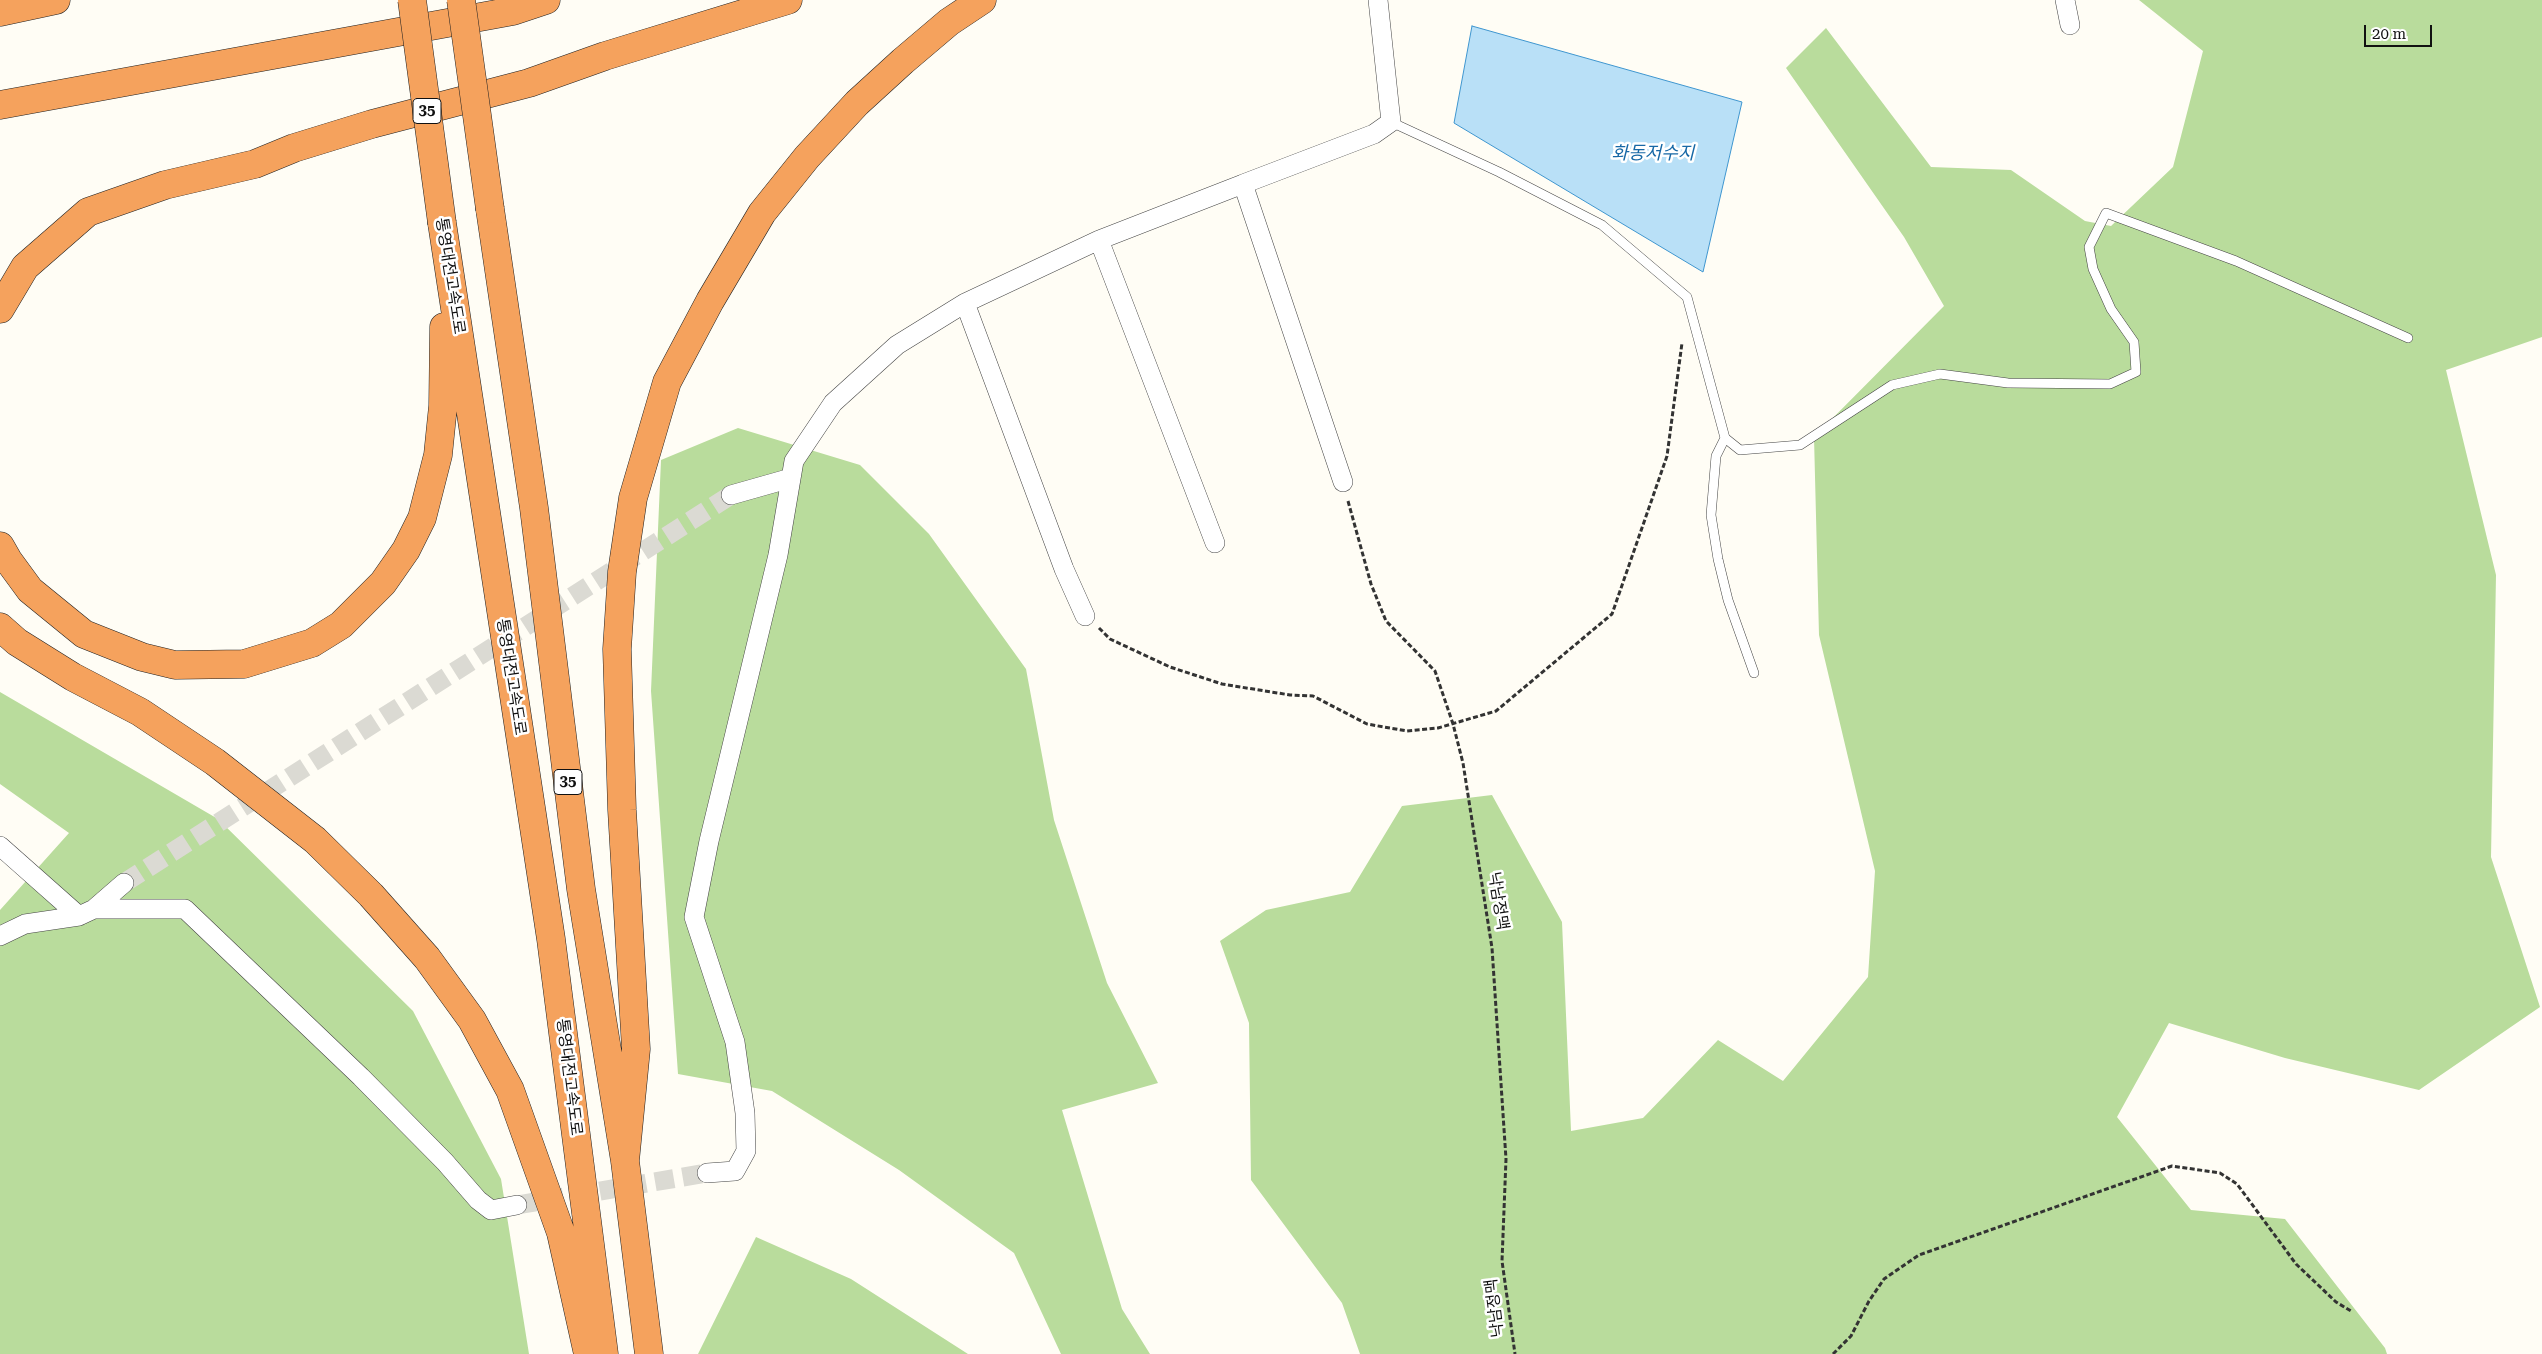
<!DOCTYPE html>
<meta charset="utf-8">
<style>
body{margin:0}
#map{position:relative;width:2542px;height:1354px;overflow:hidden;background:#fffdf5;font-family:"Roboto Serif",serif}
canvas{display:block}
.scale{position:absolute;left:2364px;top:25px;width:68px;height:22px;box-sizing:border-box;border:2px solid #111;border-top:0;padding-left:6px;font-size:15px;line-height:18px;white-space:nowrap;color:#111;-webkit-text-stroke:4px #fff;paint-order:stroke}
</style>
<div id="map">
<canvas width="2542" height="1354"></canvas>
<div class="scale">20 m</div>
</div>
<script>
const ctx = document.querySelector('canvas').getContext('2d');
ctx.lineJoin = 'round';
function fillPath(path, color) { ctx.fillStyle = color; ctx.fill(path, 'evenodd'); }
const poly = rows => new Path2D(rows.map(r => 'M' + r).join(''));
function strokePath(path, color, width, dash) { ctx.strokeStyle = color; ctx.lineWidth = width; ctx.lineCap = dash ? 'butt' : 'round'; ctx.setLineDash(dash || []); ctx.stroke(path); }
function label(font, color, halo, rows, align = 'center') {
  ctx.font = font + ' "Roboto Serif","Noto Sans KR",serif'; ctx.lineWidth = 5; ctx.setLineDash([]); ctx.textBaseline = 'middle'; ctx.strokeStyle = halo; ctx.fillStyle = color; for (const [text, x, y, turn = 0] of rows) {
    ctx.save(); ctx.translate(x, y); ctx.rotate((+turn || 0) * Math.PI / 180); ctx.textAlign = isNaN(turn) ? turn : align; if (halo) ctx.strokeText(text, 0, 0); ctx.fillText(text, 0, 0); ctx.restore();
  }
}
fillPath(poly([
 [2139,0,2542,0,2542,337,2446,370,2496,575,2491,857,2540,1007,2419,1090,2285,1058,2169,1023,2117,1117,2191,1210,2285,1219,2385,1348,2387,1354,1360,1354,1342,1303,1251,1180,1249,1023,1220,941,1266,910,1350,892,1402,806,1492,795,1562,922,1571,1131,1643,1118,1718,1040,1783,1081,1868,977,1875,871,1819,635,1814,437,1944,306,1904,237,1786,68,1826,28,1931,167,2011,170,2085,221,2111,226,2173,167,2203,51],
 [738,428,860,465,929,534,1026,669,1054,820,1107,983,1158,1083,1062,1110,1122,1309,1150,1354,1061,1354,1014,1253,899,1170,772,1091,678,1074,651,691,661,460],
 [0,692,218,819,413,1011,501,1179,529,1354,0,1354,0,910,69,833,0,784],
 [756,1237,851,1279,968,1354,698,1354]
]), '#b9dc9c');
const water = poly([
 [1472,26,1742,102,1703,272,1454,123,1472,26]
]);
fillPath(water, '#b9e0f7');
strokePath(water, '#3f96cf', 1);
strokePath(poly([
 [124,883,731,495],
 [517,1205,707,1173]
]), '#dbdad3', 19, [19, 9]);
const service = poly([
 [1391,122,1499,172,1602,225,1687,297,1725,438,1740,450,1800,445,1892,385,1940,374,2008,383,2110,384,2136,372,2134,342,2111,309,2093,269,2089,247,2106,213,2236,261,2408,338],
 [1725,438,1716,456,1711,515,1718,559,1728,600,1754,673]
]);
const minor = poly([
 [2065,0,2070,25],
 [1099,240,1215,543],
 [1343,482,1243,184,1374,134,1391,122,1378,0],
 [731,495,791,478],
 [1085,616,1064,569,965,303,1099,240,1243,184],
 [0,846,79,916,94,909,185,909,361,1077,445,1162,478,1200,491,1210,517,1205],
 [94,909,124,883],
 [0,936,25,924,79,916],
 [707,1173,735,1171,746,1151,745,1113,735,1042,694,917,709,841,778,555,794,461,833,403,897,345,965,303]
]);
const motorway = poly([
 [0,12,56,0],
 [0,105,513,11,546,0],
 [490,209,534,508,581,889,625,1161,649,1354],
 [442,223,551,939,604,1354],
 [0,309,25,267,88,212,165,185,255,164,294,148,372,124,529,83,605,56,788,0],
 [0,546,8,560,30,590,84,634,142,657,175,665,244,664,312,643,341,625,383,583,406,550,422,518,438,455,443,406,444,327],
 [0,627,17,642,73,677,140,712,215,762,315,840,371,895,427,958,472,1020,510,1090,561,1233,588,1354],
 [625,1161,636,1049,622,810,617,649,622,572,633,498,667,382,710,301,762,213,807,157,857,103,903,61,949,22,982,0]
]);
strokePath(service, '#444', 10);
strokePath(minor, '#444', 20);
strokePath(motorway, '#222', 29);
strokePath(poly([
 [1348,501,1371,584,1386,621,1435,671,1453,724,1463,763,1492,948,1506,1159,1502,1261,1515,1354],
 [1099,628,1110,639,1170,667,1222,684,1290,695,1313,696,1367,724,1407,731,1438,728,1496,711,1612,614,1667,456,1682,343],
 [1833,1354,1851,1336,1869,1301,1884,1279,1919,1255,2172,1166,2220,1173,2237,1184,2296,1264,2336,1302,2351,1311]
]), '#333', 3, [5, 2.5]);
strokePath(service, '#fff', 9);
strokePath(minor, '#fff', 19);
strokePath(motorway, '#f5a25d', 28);
const motorwayBridge = poly([
 [412,0,442,223],
 [461,0,490,209]
]);
strokePath(motorwayBridge, '#222', 29, []);
strokePath(motorwayBridge, '#f5a25d', 28);
for (const [x, y, w] of [
 [427,111,28],
 [568,782,28]
]) { const box = new Path2D(); box.roundRect(x - w / 2, y - 12.5, w, 25, 4); ctx.fillStyle = '#fff'; ctx.fill(box); strokePath(box, '#111', 1); }
label('bold 15px', '#111', null, [
 ["35",427,111],
 ["35",568,782]
]);
label('16px', '#111', '#fff', [
 ["통영대전고속도로",450,276,81],
 ["통영대전고속도로",511,677,81],
 ["낙남정맥",1498,901,81],
 ["통영대전고속도로",569,1077,83],
 ["낙남정맥",1495,1308,-97]
]);
label('italic 18px', '#1768a6', '#fff', [
 ["화동저수지",1653,154]
]);
</script>
